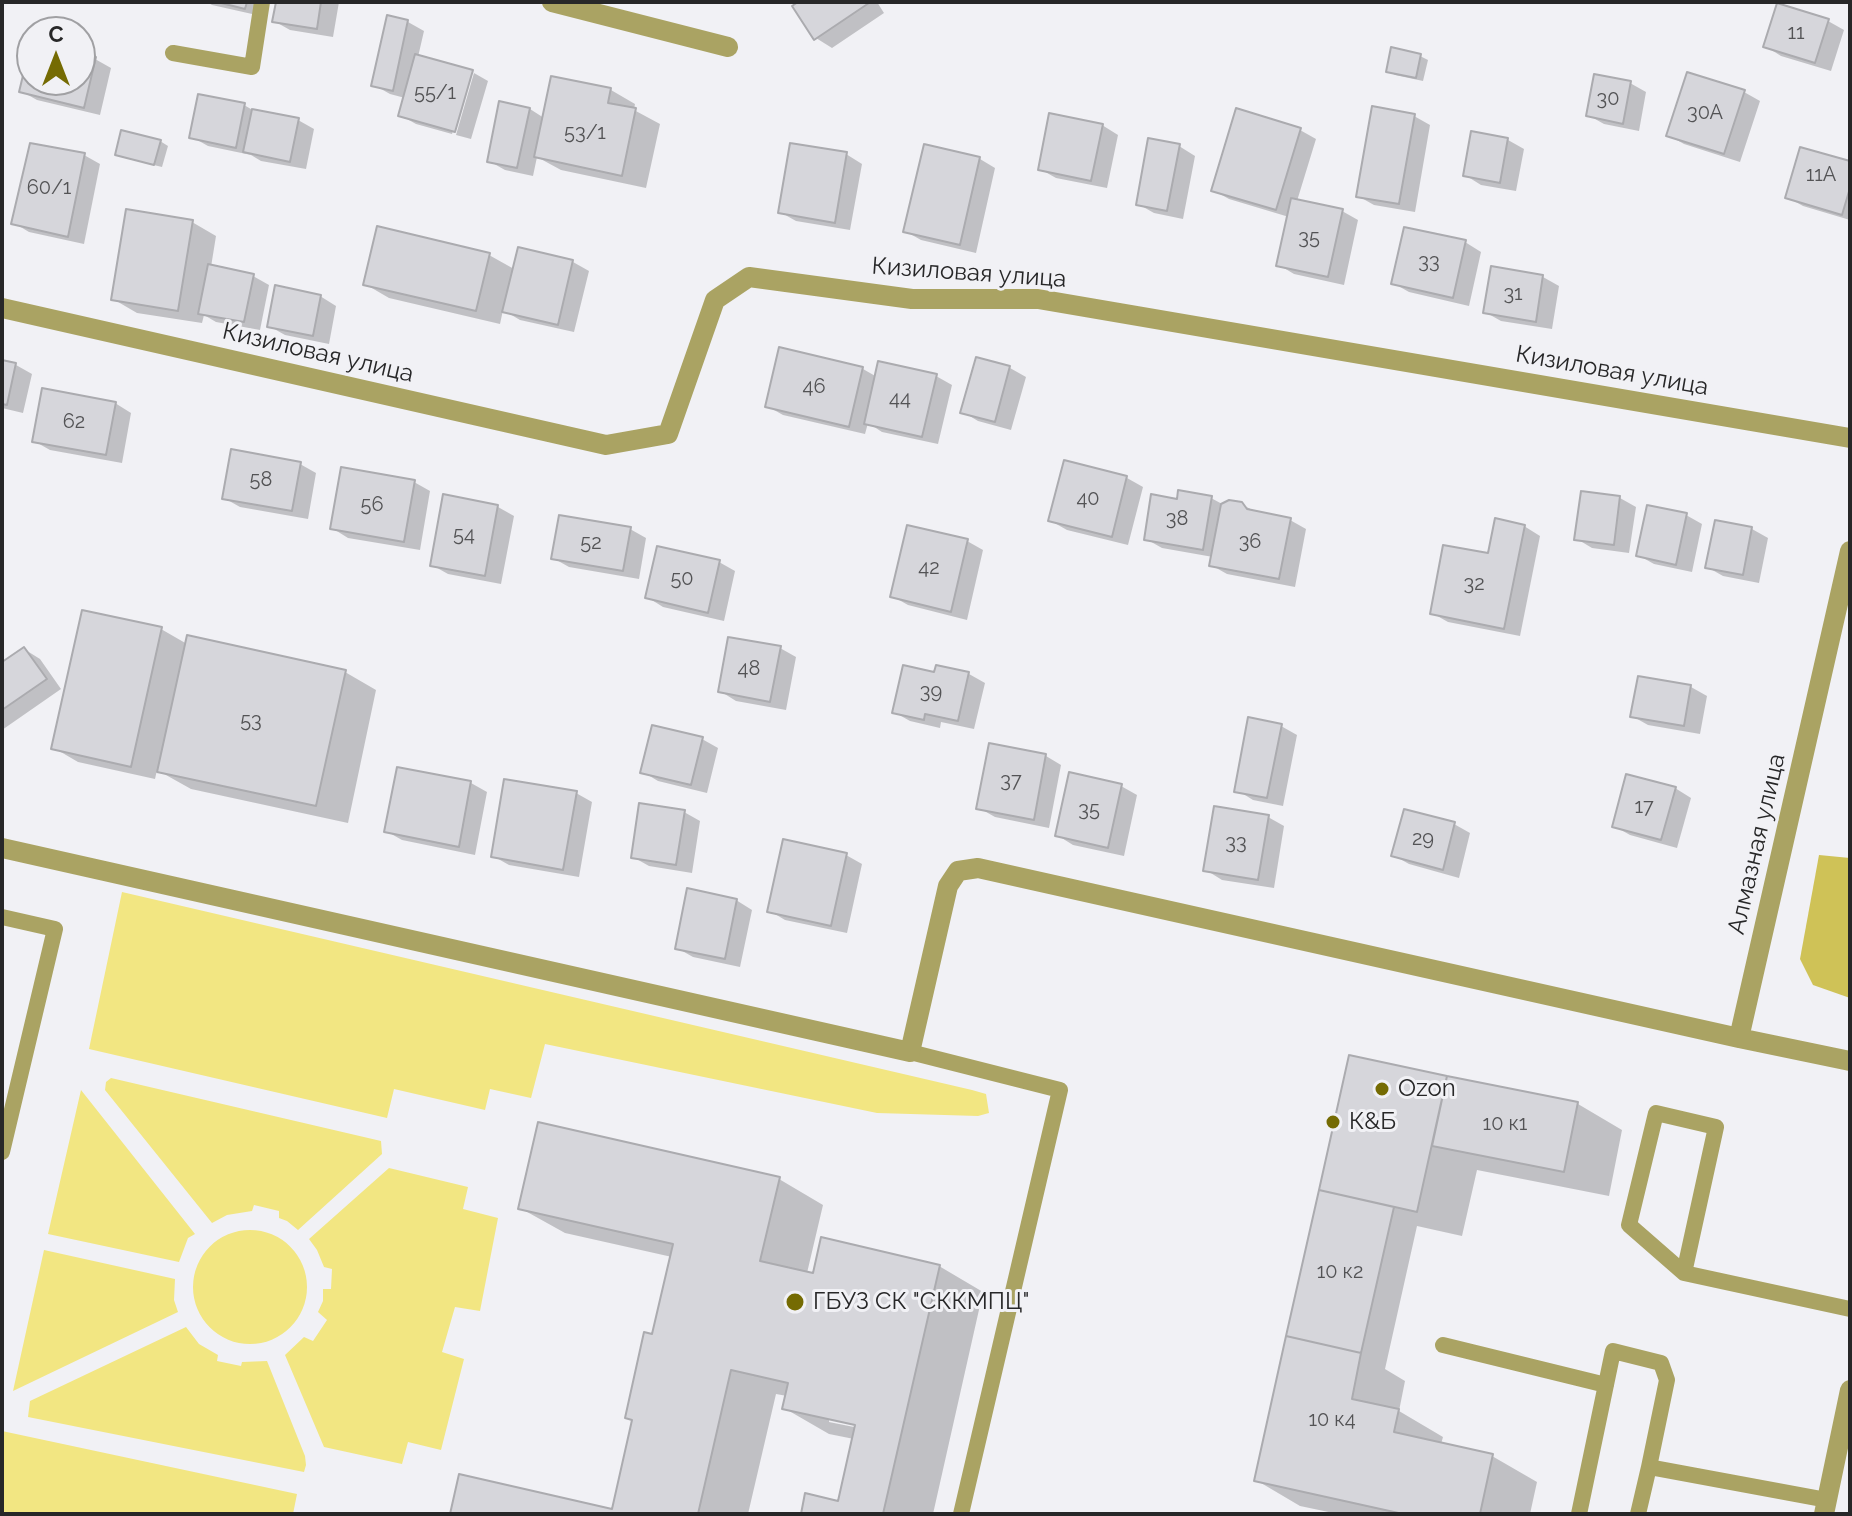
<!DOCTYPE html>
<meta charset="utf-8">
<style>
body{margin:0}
#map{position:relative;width:1852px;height:1516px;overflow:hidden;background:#f1f1f5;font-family:Raleway,sans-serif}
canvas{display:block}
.frame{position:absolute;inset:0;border:4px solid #272728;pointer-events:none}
.north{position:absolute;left:16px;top:16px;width:80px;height:80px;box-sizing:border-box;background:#f1f1f5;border:2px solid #a0a0a3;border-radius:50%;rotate:0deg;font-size:22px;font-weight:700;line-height:32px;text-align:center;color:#272728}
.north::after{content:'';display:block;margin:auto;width:28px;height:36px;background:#756b03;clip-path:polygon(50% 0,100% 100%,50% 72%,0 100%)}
</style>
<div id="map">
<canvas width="1852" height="1516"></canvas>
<div class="frame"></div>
<div class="north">С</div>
</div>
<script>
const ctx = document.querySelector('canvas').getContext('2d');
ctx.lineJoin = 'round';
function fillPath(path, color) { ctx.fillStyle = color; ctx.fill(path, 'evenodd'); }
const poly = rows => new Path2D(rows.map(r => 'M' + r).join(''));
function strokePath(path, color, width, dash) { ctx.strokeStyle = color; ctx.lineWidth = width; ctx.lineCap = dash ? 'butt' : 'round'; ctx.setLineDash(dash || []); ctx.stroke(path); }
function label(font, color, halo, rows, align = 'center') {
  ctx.font = font + ' Raleway,sans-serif'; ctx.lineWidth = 6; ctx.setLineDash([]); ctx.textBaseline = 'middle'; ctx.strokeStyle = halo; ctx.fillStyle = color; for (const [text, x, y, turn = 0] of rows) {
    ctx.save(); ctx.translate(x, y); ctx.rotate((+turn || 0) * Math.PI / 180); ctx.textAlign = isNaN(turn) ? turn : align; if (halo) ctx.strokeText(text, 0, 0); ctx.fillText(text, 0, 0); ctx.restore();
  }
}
fillPath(poly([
 [122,892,972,1090,986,1094,989,1113,978,1116,877,1113,545,1044,531,1098,490,1089,485,1110,394,1089,387,1118,89,1049],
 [111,1078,381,1141,382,1154,298,1230,287,1221,279,1218,279,1211,254,1205,252,1211,227,1215,212,1223,105,1090,106,1082],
 [81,1090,195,1234,188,1238,179,1262,48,1234],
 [389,1168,468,1187,463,1209,498,1218,480,1311,455,1307,442,1352,464,1359,441,1450,408,1442,402,1464,324,1447,285,1355,304,1337,313,1341,327,1320,318,1312,323,1301,323,1289,331,1289,332,1269,324,1267,317,1250,309,1239],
 '193 1287a57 57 0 1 1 114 0a57 57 0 1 1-114 0Z',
 [44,1250,175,1279,174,1300,178,1312,13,1391],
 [186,1327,199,1344,218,1355,217,1361,241,1366,242,1362,267,1361,305,1456,306,1465,304,1472,28,1417,30,1401],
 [2,1431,297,1494,293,1514,2,1514]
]), '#f2e682');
fillPath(poly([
 [1819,855,1850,858,1850,998,1813,985,1800,959]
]), '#cfc257');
fillPath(poly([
 [207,2,264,2,261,16,212,5],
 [278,2,339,2,333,37,290,30,274,21],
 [801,2,877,2,884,13,832,48,816,38],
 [388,18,408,22,424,31,418,57,474,73,470,73,452,134,416,124,400,115,405,98,390,94,374,85],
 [1828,21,1844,30,1831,71,1781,56,1765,46],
 [32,46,32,80,80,80,80,56,95,59,111,68,100,115,37,100,21,91],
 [1420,56,1428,60,1423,81,1395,75,1388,71],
 [474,73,488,81,471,139,456,135],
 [553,78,611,90,635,104,634,110,660,124,646,188,561,170,537,157,533,176,505,170,489,161,530,109,544,118],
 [1630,83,1646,92,1639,131,1604,124,1588,115],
 [1744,92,1760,101,1740,162,1684,144,1668,135],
 [244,105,256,112,298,120,314,129,306,169,261,161,251,155,208,146,192,137],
 [1414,116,1430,125,1415,212,1374,205,1358,196],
 [1102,125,1118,135,1107,188,1056,178,1040,169],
 [1300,130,1316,139,1297,201,1342,211,1358,220,1344,285,1294,274,1279,265,1289,217,1229,199,1213,190],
 [1473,133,1508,140,1524,149,1516,191,1481,185,1465,175],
 [160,141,168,146,162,167,125,158,117,154],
 [1179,146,1195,156,1183,219,1154,213,1138,204],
 [846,154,862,164,850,230,796,221,780,212],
 [84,155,100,164,84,244,29,232,14,223],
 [980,159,995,168,976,253,921,240,905,231],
 [1850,164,1850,220,1803,206,1787,197],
 [192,222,216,236,211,267,253,276,269,285,260,330,216,322,204,315,202,323,137,313,113,299],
 [1465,242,1481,252,1469,306,1409,292,1393,283],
 [519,249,573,262,589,271,574,332,520,320,503,310,500,324,389,298,365,284,489,255,514,269],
 [1543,277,1559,286,1552,329,1501,321,1485,312],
 [320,296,336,306,329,344,285,335,269,326],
 [781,350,863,369,877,377,936,376,952,385,938,444,882,432,868,423,865,434,783,415,767,406],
 [977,359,1010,368,1026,377,1011,430,978,421,963,412],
 [2,362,16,365,32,374,23,413,2,408],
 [115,403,131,413,122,463,50,450,34,441],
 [1065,462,1127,478,1143,487,1128,545,1067,530,1051,521],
 [300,464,316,473,308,519,240,507,224,498],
 [414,482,430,491,420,550,348,538,332,528],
 [445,497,498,507,514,516,501,584,448,574,432,565],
 [1211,498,1224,505,1241,504,1258,513,1290,520,1306,529,1295,587,1227,574,1211,565,1213,557,1162,548,1146,539,1178,501],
 [1620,498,1636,507,1629,553,1592,548,1577,539],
 [1686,515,1702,524,1692,572,1654,564,1638,555],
 [1716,522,1752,529,1768,538,1759,583,1723,576,1707,567],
 [1524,526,1540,536,1520,636,1448,622,1432,613],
 [630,529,646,538,639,579,569,567,553,558],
 [967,541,983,550,967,620,908,605,892,596],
 [719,562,735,571,724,621,663,607,647,597],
 [161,629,187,644,345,672,376,690,348,823,191,789,157,770,155,779,78,762,54,748],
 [780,648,796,657,786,710,736,701,720,691],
 [24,649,40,659,61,689,2,730,2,665],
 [938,667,969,674,985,683,974,729,941,722,940,728,910,721,894,712,936,674],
 [1639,678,1691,687,1707,696,1700,734,1648,725,1632,716],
 [1281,726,1297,735,1283,806,1253,800,1237,790],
 [702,739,718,748,707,793,658,781,643,772],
 [1046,756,1061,765,1049,828,995,817,979,808],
 [471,783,487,792,475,855,402,840,386,831],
 [1121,786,1137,795,1124,856,1073,845,1057,835],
 [1675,788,1691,798,1677,848,1630,835,1614,826],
 [576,793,592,802,579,877,509,865,493,856],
 [1405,811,1454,824,1470,833,1459,878,1409,864,1393,855],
 [684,812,700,821,692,873,649,866,633,857],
 [1268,817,1284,826,1274,888,1222,880,1206,870],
 [846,855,862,864,847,933,785,920,770,911],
 [736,900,752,910,740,967,693,957,677,948],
 [1350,1057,1578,1104,1622,1130,1609,1196,1477,1170,1462,1236,1417,1226,1385,1369,1405,1381,1399,1411,1443,1437,1441,1444,1492,1456,1537,1482,1530,1514,1338,1514,1300,1506,1256,1480],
 [779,1179,823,1205,807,1273,939,1266,983,1292,933,1514,803,1514,840,1503,854,1439,829,1434,784,1408,787,1396,776,1394,748,1514,452,1514,614,1511,672,1257,565,1233,520,1208],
 [829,1417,865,1425,864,1429,829,1422]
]), '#0003');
const building = poly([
 [217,2,247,2,245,9,217,2],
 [276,2,321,2,317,29,272,22,276,2],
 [798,2,869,2,869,3,814,40,792,6,798,2],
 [1777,3,1829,19,1815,63,1763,47,1777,3],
 [387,15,408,20,393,91,371,86,387,15],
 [31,42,32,80,80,80,80,54,96,57,84,108,19,92,31,42],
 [1391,47,1421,54,1416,78,1386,72,1391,47],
 [415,54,473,70,455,132,398,116,415,54],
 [1687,72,1745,90,1724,154,1666,136,1687,72],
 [1594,74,1631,81,1623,124,1586,116,1594,74],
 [551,76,611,88,608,103,636,108,622,176,534,157,551,76],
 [198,94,245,103,236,148,189,138,198,94],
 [499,101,530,108,517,168,487,162,499,101],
 [1372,106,1415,114,1399,204,1356,197,1372,106],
 [1236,108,1301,128,1276,210,1211,191,1236,108],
 [252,109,299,118,290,162,243,152,252,109],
 [1049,113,1103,124,1091,181,1038,170,1049,113],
 [121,130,161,140,154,165,115,155,121,130],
 [1471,131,1508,138,1500,183,1463,176,1471,131],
 [1148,138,1180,144,1167,211,1136,205,1148,138],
 [30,143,85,153,68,237,11,224,30,143],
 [790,143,847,152,835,223,778,213,790,143],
 [924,144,980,157,960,245,903,232,924,144],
 [1800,147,1850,161,1850,188,1842,215,1785,198,1800,147],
 [1291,198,1343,209,1328,277,1276,266,1291,198],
 [126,209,193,220,178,311,111,300,126,209],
 [377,226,490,253,476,311,363,285,377,226],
 [1404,227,1466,240,1453,298,1391,284,1404,227],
 [518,247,573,260,558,325,502,312,518,247],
 [208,264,254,274,244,322,198,314,208,264],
 [1491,266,1543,275,1536,322,1483,313,1491,266],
 [275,285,321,295,313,336,267,327,275,285],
 [779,347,863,367,849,427,765,407,779,347],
 [976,357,1010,366,995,422,960,413,976,357],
 [2,360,16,363,7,405,2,404,2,360],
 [878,361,937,374,922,437,864,424,878,361],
 [42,388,116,402,106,455,32,442,42,388],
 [231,449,301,462,292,511,222,499,231,449],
 [1064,460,1127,476,1112,537,1048,521,1064,460],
 [341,467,415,480,404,542,330,529,341,467],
 [1178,490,1212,496,1203,550,1144,540,1151,494,1177,499,1178,490],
 [1581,491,1620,496,1614,545,1574,540,1581,491],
 [443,494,498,505,485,576,430,566,443,494],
 [1229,500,1242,502,1247,509,1291,518,1279,579,1209,566,1221,504,1229,500],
 [1647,505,1687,513,1676,565,1636,556,1647,505],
 [559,515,631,527,623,571,551,559,559,515],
 [1495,518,1525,525,1504,629,1430,614,1443,545,1488,553,1495,518],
 [1715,520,1752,527,1743,575,1705,568,1715,520],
 [907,525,968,539,951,612,890,597,907,525],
 [657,546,720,560,708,613,645,598,657,546],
 [82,610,162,627,131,767,51,749,82,610],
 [187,635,346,670,316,806,157,772,187,635],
 [728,637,781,646,770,702,718,692,728,637],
 [24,647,47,679,2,710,2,662,24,647],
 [903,665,934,672,936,665,969,672,958,721,925,714,924,720,892,713,903,665],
 [1638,676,1691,685,1684,726,1630,717,1638,676],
 [1248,717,1282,724,1267,798,1234,792,1248,717],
 [652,725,703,737,691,785,640,773,652,725],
 [989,743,1046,754,1034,820,976,809,989,743],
 [397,767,471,781,459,847,384,832,397,767],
 [1069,772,1122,784,1108,848,1055,836,1069,772],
 [1626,774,1676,787,1661,840,1612,827,1626,774],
 [504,779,577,791,563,870,491,857,504,779],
 [639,803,685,810,676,865,631,858,639,803],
 [1214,806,1269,815,1258,880,1203,871,1214,806],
 [1404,809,1455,822,1443,870,1391,856,1404,809],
 [783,839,847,853,831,926,767,912,783,839],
 [687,888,737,899,725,959,675,949,687,888],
 [1349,1055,1447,1076,1417,1212,1319,1190,1349,1055],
 [1447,1076,1578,1102,1564,1172,1432,1146,1447,1076],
 [538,1122,780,1177,760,1261,813,1273,821,1237,940,1265,883,1514,801,1514,805,1493,838,1501,855,1425,782,1409,788,1383,731,1370,698,1514,450,1514,459,1474,612,1509,632,1420,625,1418,644,1332,652,1334,673,1244,518,1209,538,1122],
 [1319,1190,1394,1207,1361,1353,1286,1336,1319,1190],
 [1286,1336,1361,1353,1352,1399,1399,1409,1394,1432,1493,1454,1480,1514,1403,1514,1254,1481,1286,1336]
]);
fillPath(building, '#d6d6db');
strokePath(building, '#ababaf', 2);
strokePath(poly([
 [173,53,252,67,262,2],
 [2,917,55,929,2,1152],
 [910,1052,1060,1090,961,1514],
 [1684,1273,1716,1127,1656,1113,1629,1225,1684,1273,1850,1309],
 [1443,1345,1606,1385],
 [1579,1514,1613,1351,1661,1363,1667,1380,1649,1467,1827,1500],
 [1638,1514,1649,1467]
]), '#aaa363', 16);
strokePath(poly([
 [552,2,728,47],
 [2,308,606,445,668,434,715,300,749,277,912,299,1038,299,1850,438],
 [1850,551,1739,1038,1850,1061],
 [2,848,910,1052,948,886,958,871,978,868,1739,1038],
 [1824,1514,1850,1390]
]), '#aaa363', 20);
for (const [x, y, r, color] of [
 [1382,1089,8,"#756b03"],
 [1333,1122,8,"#756b03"],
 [795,1302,10,"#756b03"]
]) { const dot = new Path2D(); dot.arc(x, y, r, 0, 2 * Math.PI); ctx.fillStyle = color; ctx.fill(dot); strokePath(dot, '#f1f1f5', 3); }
label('20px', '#535355', null, [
 ["11",1796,33],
 ["55/1",435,93],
 ["30",1608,99],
 ["30А",1705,113],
 ["53/1",585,133],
 ["11А",1821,175],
 ["60/1",49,188],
 ["35",1309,238],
 ["33",1429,262],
 ["31",1513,294],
 ["46",814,387],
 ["44",900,399],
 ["62",74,422],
 ["58",261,480],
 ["40",1088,499],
 ["56",372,505],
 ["38",1177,519],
 ["54",464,535],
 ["36",1250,542],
 ["52",591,543],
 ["42",929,568],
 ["50",682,579],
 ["32",1474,584],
 ["48",749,669],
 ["39",931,692],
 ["53",251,721],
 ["37",1011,781],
 ["17",1644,807],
 ["35",1089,810],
 ["29",1423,839],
 ["33",1236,843],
 ["10 к1",1505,1124],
 ["10 к2",1340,1272],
 ["10 к4",1332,1420]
]);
label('24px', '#272728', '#f1f1f5', [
 ["Кизиловая улица",969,273,4],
 ["Кизиловая улица",318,353,13],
 ["Кизиловая улица",1612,371,10],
 ["Алмазная улица",1757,844,-77]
]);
label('24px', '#272728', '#f1f1f5', [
 ["Ozon",1398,1089],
 ["К&Б",1349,1122],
 ["ГБУЗ СК \"СККМПЦ\"",813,1302]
], 'left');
</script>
